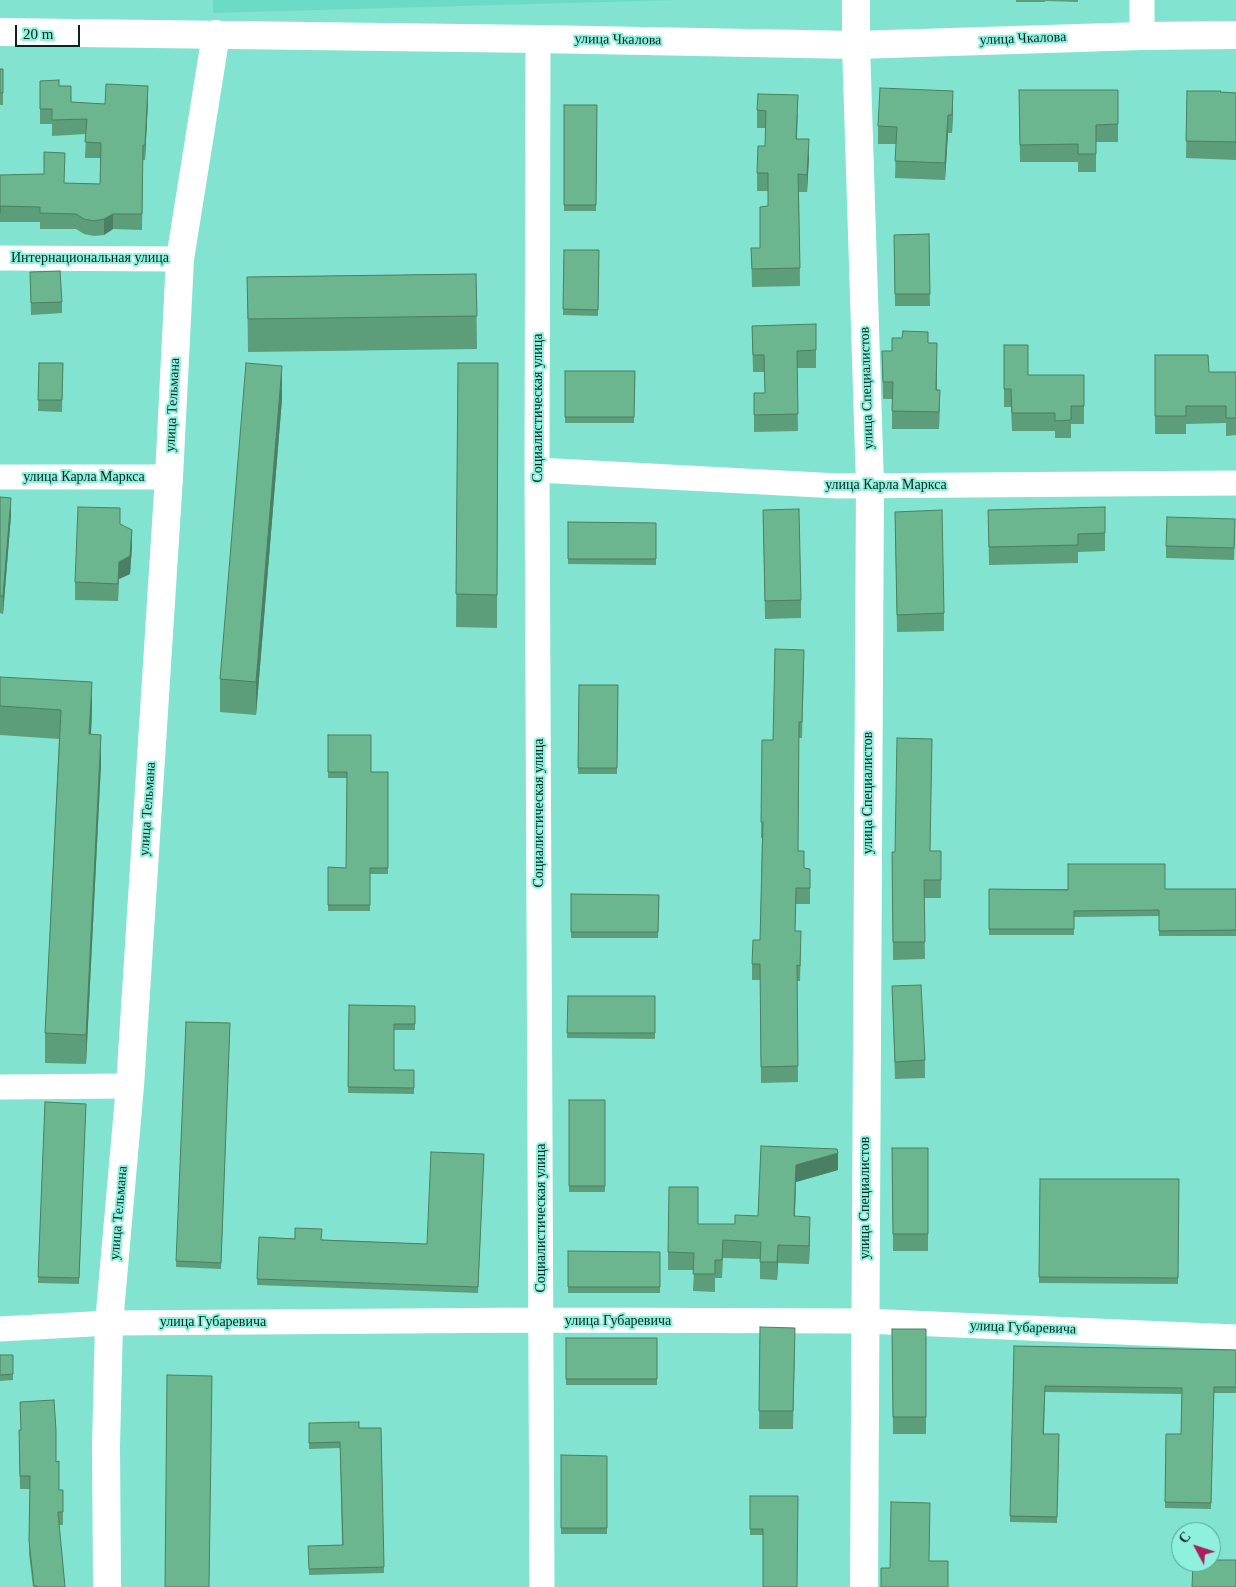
<!DOCTYPE html>
<meta charset="utf-8">
<style>
body{margin:0}
#map{position:relative;width:1236px;height:1587px;overflow:hidden;background:#82e4d0;font-family:Georgia,serif}
canvas{display:block}
.north{position:absolute;left:1171px;top:1522px;width:50px;height:50px;box-sizing:border-box;background:#8ff1dd;border:1px solid #58a092;border-radius:50%;rotate:310deg;font-size:14px;font-weight:700;line-height:20px;text-align:center;color:#062621}
.north::after{content:'';display:block;margin:auto;width:18px;height:22px;background:#aa1e5e;clip-path:polygon(50% 0,100% 100%,50% 72%,0 100%)}
.scale{position:absolute;left:15px;top:25px;width:65px;height:22px;box-sizing:border-box;border:2px solid #062621;border-top:0;padding-left:6px;font-size:15px;line-height:18px;white-space:nowrap;color:#062621;-webkit-text-stroke:4px #8ff1dd;paint-order:stroke}
</style>
<div id="map">
<canvas width="1236" height="1587"></canvas>
<div class="north">С</div>
<div class="scale">20 m</div>
</div>
<script>
const ctx = document.querySelector('canvas').getContext('2d');
ctx.lineJoin = 'round';
function fillPath(path, color) { ctx.fillStyle = color; ctx.fill(path, 'evenodd'); }
const poly = rows => new Path2D(rows.map(r => 'M' + r).join(''));
function strokePath(path, color, width, dash) { ctx.strokeStyle = color; ctx.lineWidth = width; ctx.lineCap = dash ? 'butt' : 'round'; ctx.setLineDash(dash || []); ctx.stroke(path); }
function label(font, color, halo, rows, align = 'center') {
  ctx.font = font + ' Georgia,serif'; ctx.lineWidth = 4; ctx.setLineDash([]); ctx.textBaseline = 'middle'; ctx.strokeStyle = halo; ctx.fillStyle = color; for (const [text, x, y, turn = 0] of rows) {
    ctx.save(); ctx.translate(x, y); ctx.rotate((+turn || 0) * Math.PI / 180); ctx.textAlign = isNaN(turn) ? turn : align; if (halo) ctx.strokeText(text, 0, 0); ctx.fillText(text, 0, 0); ctx.restore();
  }
}
fillPath(poly([
 [213,0,677,0,213,13]
]), '#6cdbc5');
strokePath(poly([
 [1142,36,1142,0],
 [538,39,537,470,542,1587],
 [0,258,180,259],
 [537,470,838,486,1236,483],
 [0,477,169,477],
 [0,1087,130,1086],
 [0,1329,109,1323,542,1320,864,1321,1236,1337]
]), '#fff', 25);
strokePath(poly([
 [856,0,856,45,870,485,864,1587],
 [0,32,538,39,856,45,1142,36,1236,35],
 [107,1587,106,1446,109,1323,130,1086,169,477,180,259,216,34]
]), '#fff', 28);
fillPath(poly([
 [1016,0,1078,0,1078,2,1045,1,1045,2,1016,2],
 [0,69,3,69,3,105,0,105],
 [40,81,59,86,71,102,105,104,148,101,145,160,143,160,142,230,113,229,104,235,94,236,84,234,76,229,40,229,40,222,0,222,0,228,0,175,64,183,100,184,101,158,85,158,86,134,52,136,52,124,40,124],
 [1019,90,1118,124,1118,142,1096,142,1096,172,1078,172,1078,162,1020,162],
 [1187,91,1236,93,1236,160,1186,158],
 [564,105,597,105,596,211,564,211],
 [953,108,952,133,948,133,945,180,895,178,896,144,878,144,878,126],
 [757,110,798,113,797,139,809,157,807,192,799,192,800,286,752,287,751,248,760,248,768,206,768,191,757,191,757,173,765,146,766,128,757,128],
 [929,234,930,306,895,306,894,235],
 [564,250,599,250,598,316,563,315],
 [30,272,62,302,62,313,31,315],
 [476,274,477,349,248,352,247,277],
 [752,326,816,350,816,368,797,368,798,431,754,432,754,393,765,393,764,372,753,372],
 [928,343,937,361,937,390,940,408,939,429,892,429,892,399,883,399,882,351,892,351],
 [1004,345,1028,375,1084,375,1084,424,1071,424,1071,438,1055,438,1055,431,1012,431,1011,407,1004,407],
 [1155,355,1209,372,1236,372,1236,435,1226,436,1226,423,1186,424,1186,434,1155,434],
 [39,363,63,363,62,412,38,411],
 [458,363,498,363,497,628,456,627],
 [565,371,635,371,634,423,565,423],
 [282,399,256,715,220,712,220,679],
 [0,497,11,515,3,614,0,613],
 [1105,507,1105,551,1078,552,1078,563,989,565,988,510],
 [763,510,801,600,801,618,765,619],
 [895,512,944,613,944,631,897,632],
 [568,522,656,523,656,565,568,564],
 [120,524,132,547,130,574,119,579,118,601,75,600,75,582],
 [1235,531,1234,560,1166,558,1166,546],
 [804,665,802,738,799,738,798,851,810,885,810,904,796,904,795,931,801,947,800,981,797,981,798,1082,761,1083,760,980,752,980,752,964,760,940,762,838,761,838,762,740,773,740],
 [0,677,92,712,91,734,101,764,86,1064,45,1063,45,1033,59,739,0,735],
 [579,685,618,685,617,774,578,774],
 [328,735,371,772,388,772,388,874,370,874,370,911,328,911,328,867,346,868,347,778,328,778],
 [941,851,941,898,924,898,925,959,893,960,892,852],
 [989,889,1236,889,1236,936,1159,936,1159,916,1074,917,1074,935,989,935],
 [571,894,659,895,658,938,571,938],
 [892,986,925,1060,925,1078,895,1079],
 [568,996,655,996,655,1039,567,1038],
 [349,1005,415,1006,415,1030,394,1030,394,1070,414,1070,414,1094,348,1093],
 [186,1022,230,1023,221,1269,176,1267],
 [569,1100,605,1100,605,1192,569,1192],
 [45,1102,86,1104,79,1284,38,1283],
 [761,1146,838,1170,796,1182,795,1216,810,1234,809,1264,778,1263,777,1280,760,1279,760,1259,723,1258,722,1278,715,1278,715,1292,693,1291,694,1270,668,1270,668,1252,698,1224,735,1224,758,1216],
 [892,1148,928,1148,928,1251,893,1251],
 [484,1154,478,1293,257,1285,259,1237,427,1244],
 [1040,1179,1179,1179,1178,1284,1039,1283],
 [568,1251,660,1252,660,1293,568,1293],
 [760,1327,795,1345,793,1429,759,1429],
 [892,1329,926,1329,926,1434,893,1434],
 [566,1338,657,1338,657,1385,566,1385],
 [1014,1346,1236,1350,1236,1393,1214,1393,1211,1509,1165,1508,1166,1434,1181,1434,1182,1394,1045,1392,1044,1434,1059,1434,1057,1523,1010,1522],
 [0,1355,13,1374,13,1380,0,1381],
 [20,1402,56,1462,59,1490,63,1490,63,1525,59,1525,65,1587,33,1587,29,1554,30,1489,20,1489,19,1443,21,1430],
 [309,1423,359,1428,381,1428,384,1573,309,1575,308,1546,342,1545,340,1448,309,1449],
 [561,1455,607,1456,607,1534,561,1534],
 [750,1496,798,1496,763,1535,750,1535]
]), '#5c9d7a');
fillPath(poly([
 [148,86,148,101,145,160,145,145],
 [953,91,953,108,952,133,952,115],
 [948,115,948,133,945,180,945,163],
 [809,139,809,157,807,192,807,175],
 [113,214,113,229,104,235,104,219],
 [282,366,282,399,256,715,256,682],
 [11,498,11,515,3,614,3,596],
 [132,530,132,547,130,574,119,579,118,601,119,562],
 [92,682,92,712,89,764,89,734],
 [101,735,101,764,86,1064,86,1035],
 [838,1153,838,1170,796,1182,794,1233,796,1165],
 [810,1217,810,1234,809,1264,809,1246],
 [778,1245,778,1263,777,1280,777,1262]
]), '#4b7f63');
const building = poly([
 [0,69,3,69,3,93,0,93,0,69],
 [59,80,59,86,71,86,71,102,105,104,106,84,148,86,145,145,143,145,142,214,113,214,104,219,94,221,84,219,76,214,40,213,40,207,0,206,0,213,0,175,44,174,44,152,65,153,64,183,100,184,101,143,85,142,87,119,52,120,52,109,40,109,40,81,59,80],
 [880,88,953,91,952,115,948,115,945,163,895,161,897,127,878,126,880,88],
 [1019,90,1118,90,1118,124,1096,125,1096,154,1078,154,1078,144,1020,145,1019,90],
 [1187,91,1221,91,1220,92,1236,93,1236,142,1186,141,1187,91],
 [758,94,798,95,796,139,809,139,807,175,798,174,800,268,752,269,751,248,760,248,760,207,768,206,768,173,757,173,758,146,765,146,766,111,757,110,758,94],
 [564,105,597,105,596,205,564,205,564,105],
 [929,234,930,294,895,294,894,235,929,234],
 [564,250,599,250,598,310,563,309,564,250],
 [60,271,62,302,31,303,30,272,60,271],
 [476,274,477,316,248,319,247,277,476,274],
 [816,324,816,350,797,351,798,414,754,415,754,393,765,393,764,355,753,355,752,326,816,324],
 [903,331,928,332,928,343,937,343,936,390,940,390,939,412,892,411,893,382,883,382,882,351,892,351,892,338,902,338,903,331],
 [1004,345,1028,345,1028,375,1084,375,1084,406,1071,406,1071,420,1055,421,1055,413,1012,413,1011,389,1004,389,1004,345],
 [1155,355,1208,355,1209,372,1236,372,1236,418,1226,418,1226,406,1186,406,1186,416,1155,416,1155,355],
 [39,363,63,363,62,400,38,400,39,363],
 [246,363,282,366,256,682,220,679,246,363],
 [458,363,498,363,497,595,456,594,458,363],
 [565,371,635,371,634,417,565,417,565,371],
 [0,497,11,498,3,596,0,596,0,497],
 [78,507,120,508,120,524,132,530,130,556,119,562,118,584,75,582,78,507],
 [1105,507,1105,533,1078,534,1078,545,989,547,988,510,1105,507],
 [799,509,801,600,765,601,763,510,799,509],
 [942,510,944,613,897,615,895,512,942,510],
 [1167,517,1235,519,1234,548,1166,546,1167,517],
 [568,522,656,523,656,559,568,559,568,522],
 [775,649,804,650,802,722,799,722,798,851,804,851,804,868,810,869,810,888,796,888,795,931,801,931,800,966,797,965,798,1066,761,1067,760,964,752,964,753,940,760,940,763,822,761,822,762,740,773,740,775,649],
 [0,677,92,682,89,734,101,735,86,1035,45,1033,61,710,0,706,0,677],
 [579,685,618,685,617,768,578,768,579,685],
 [328,735,371,735,371,772,388,772,388,868,370,868,370,905,328,905,328,867,346,868,347,772,328,772,328,735],
 [897,738,932,739,930,851,941,851,941,880,924,880,925,942,893,942,892,852,895,852,897,738],
 [1068,864,1165,864,1165,889,1236,889,1236,930,1159,931,1159,910,1074,911,1074,929,989,929,989,889,1068,890,1068,864],
 [571,894,659,895,658,932,571,932,571,894],
 [921,985,925,1060,895,1062,892,986,921,985],
 [568,996,655,996,655,1033,567,1033,568,996],
 [349,1005,415,1006,415,1024,394,1024,394,1070,414,1070,414,1088,348,1087,349,1005],
 [186,1022,230,1023,221,1263,176,1261,186,1022],
 [569,1100,605,1100,605,1186,569,1186,569,1100],
 [45,1102,86,1104,79,1278,38,1277,45,1102],
 [761,1146,837,1149,838,1153,796,1165,794,1216,810,1217,809,1246,778,1245,777,1262,760,1262,761,1242,723,1240,722,1260,715,1260,715,1274,693,1274,694,1253,668,1252,669,1187,698,1187,698,1224,735,1224,735,1215,758,1216,761,1146],
 [892,1148,928,1148,928,1234,893,1234,892,1148],
 [431,1152,484,1154,478,1287,257,1279,259,1237,295,1239,295,1228,322,1229,321,1240,427,1244,431,1152],
 [1040,1179,1179,1179,1178,1278,1039,1277,1040,1179],
 [568,1251,660,1252,660,1287,568,1287,568,1251],
 [760,1327,795,1328,793,1411,759,1411,760,1327],
 [892,1329,926,1329,926,1417,893,1417,892,1329],
 [566,1338,657,1338,657,1379,566,1379,566,1338],
 [1014,1346,1236,1350,1236,1387,1214,1387,1211,1503,1165,1502,1166,1434,1181,1434,1182,1388,1045,1386,1043,1434,1059,1434,1057,1517,1010,1516,1014,1346],
 [0,1355,13,1355,13,1374,0,1375,0,1355],
 [167,1375,212,1376,209,1587,165,1587,167,1375],
 [54,1400,56,1430,56,1462,59,1461,59,1490,63,1490,63,1512,58,1512,65,1587,37,1587,37,1586,34,1586,29,1541,30,1476,20,1476,19,1430,21,1430,20,1402,54,1400],
 [359,1422,359,1428,381,1428,384,1567,309,1569,308,1546,343,1545,340,1442,309,1443,309,1423,359,1422],
 [561,1455,607,1456,607,1528,561,1528,561,1455],
 [750,1496,798,1496,797,1587,763,1587,763,1529,750,1529,750,1496],
 [891,1502,930,1503,929,1561,948,1561,948,1587,881,1587,881,1568,890,1568,891,1502],
 [1211,1560,1236,1560,1236,1587,1192,1587,1193,1562,1211,1562,1211,1560]
]);
fillPath(building, '#6bb68e');
strokePath(building, '#4b7f63', 1);
label('14px', '#062621', '#8ff1dd', [
 ["улица Чкалова",1023,39,-2],
 ["улица Чкалова",618,40,1],
 ["Интернациональная улица",90,258],
 ["улица Специалистов",867,388,-92],
 ["улица Тельмана",173,405,-87],
 ["Социалистическая улица",538,408,-90],
 ["улица Карла Маркса",84,477],
 ["улица Карла Маркса",886,485],
 ["улица Специалистов",868,793,-90],
 ["улица Тельмана",148,809,-86],
 ["Социалистическая улица",539,813,-90],
 ["улица Специалистов",865,1198,-90],
 ["улица Тельмана",119,1213,-85],
 ["Социалистическая улица",541,1218,-90],
 ["улица Губаревича",618,1321],
 ["улица Губаревича",213,1322],
 ["улица Губаревича",1023,1328,2]
]);
</script>
